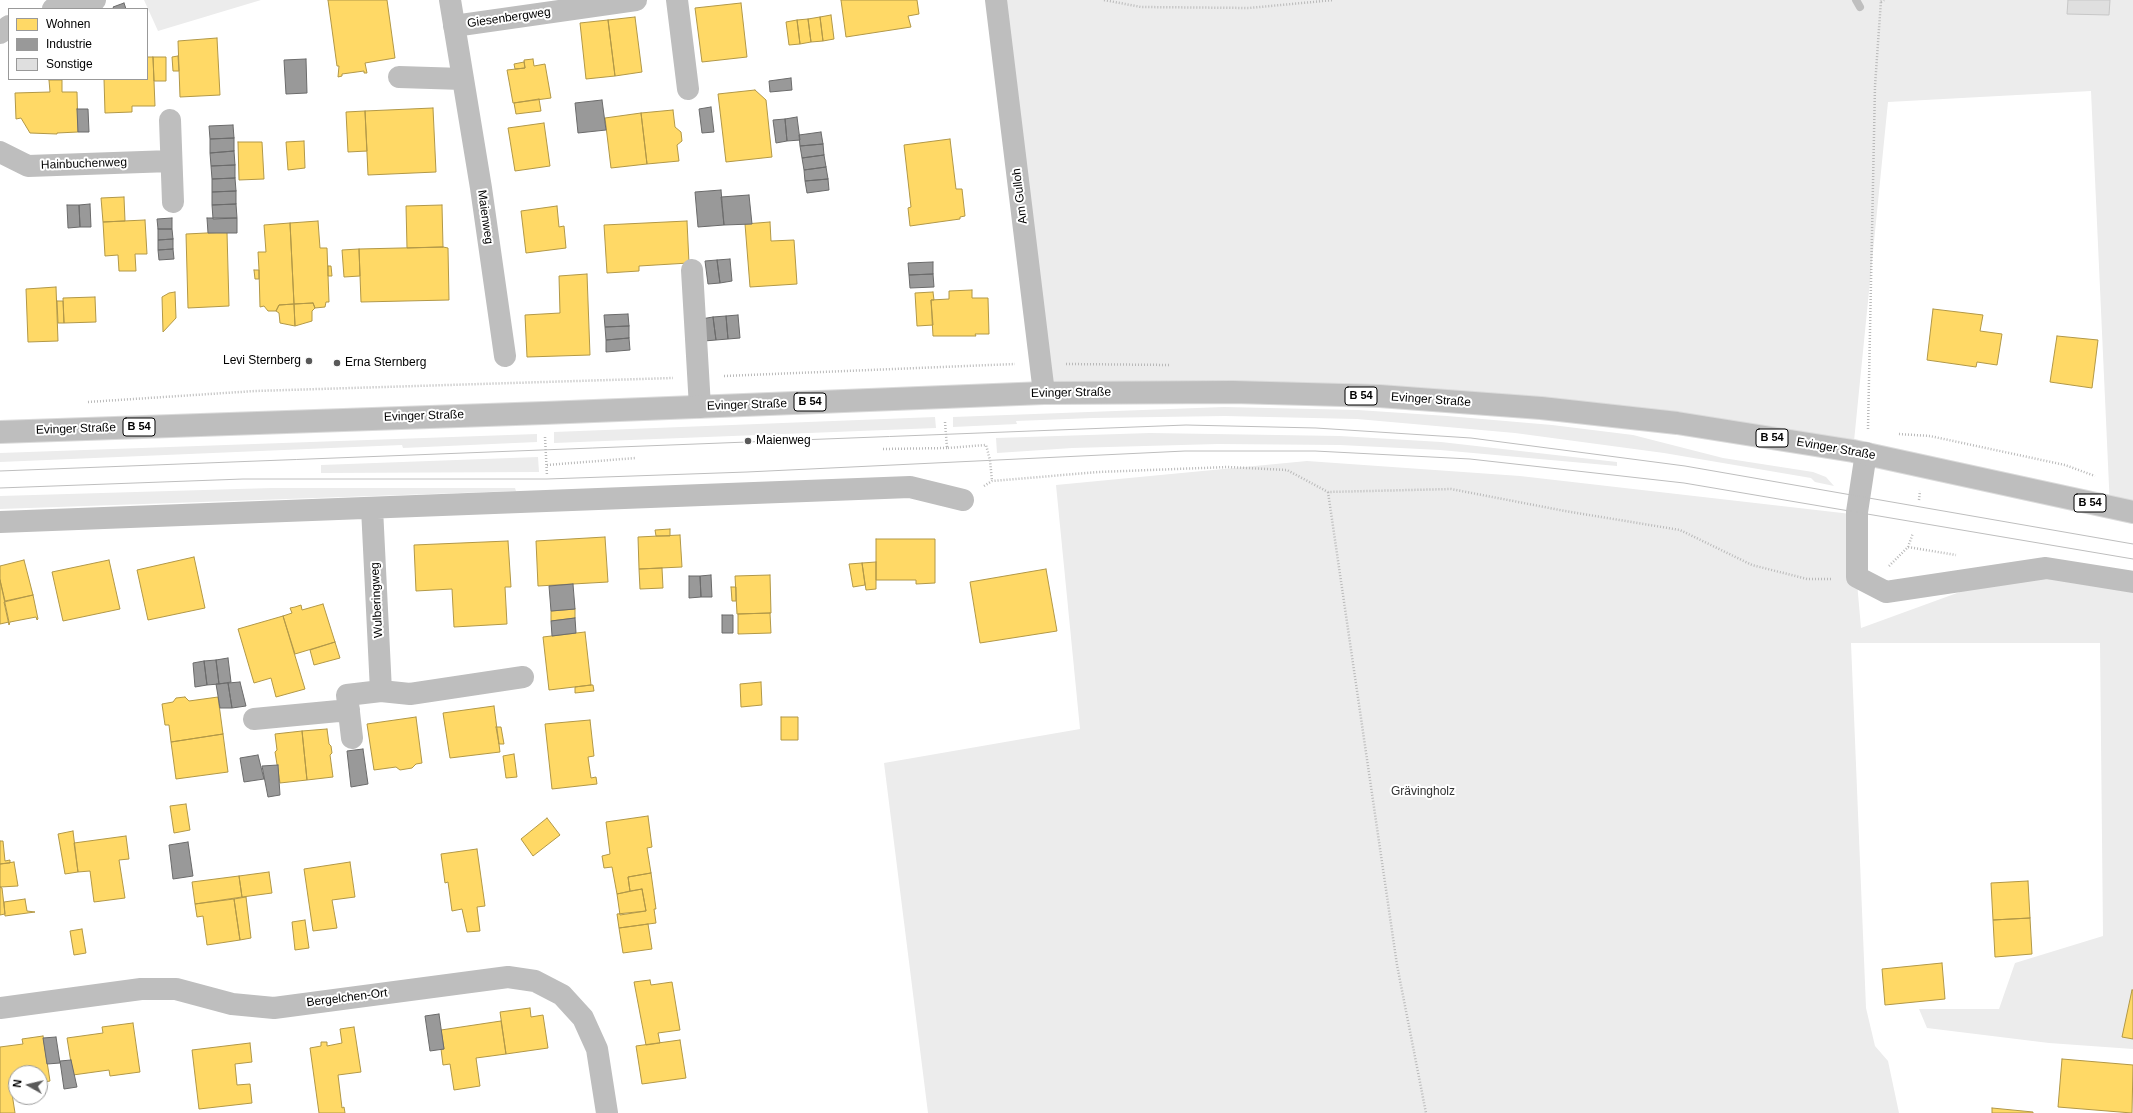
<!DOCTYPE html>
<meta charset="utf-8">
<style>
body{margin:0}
#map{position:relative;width:2133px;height:1113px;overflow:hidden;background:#fff;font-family:Arial,sans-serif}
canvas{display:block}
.legend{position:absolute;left:8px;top:8px;width:140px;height:72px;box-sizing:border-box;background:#fff;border:1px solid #999;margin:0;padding:5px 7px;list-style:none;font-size:12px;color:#000}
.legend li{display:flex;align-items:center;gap:8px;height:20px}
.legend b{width:20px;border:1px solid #999}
.north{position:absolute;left:8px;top:1065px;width:40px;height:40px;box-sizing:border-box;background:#fff;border:1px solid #999;border-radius:50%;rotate:278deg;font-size:11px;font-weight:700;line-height:16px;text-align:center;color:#000}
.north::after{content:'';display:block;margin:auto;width:14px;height:18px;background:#595959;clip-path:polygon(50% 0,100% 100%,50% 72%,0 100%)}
</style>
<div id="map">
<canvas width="2133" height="1113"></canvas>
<ul class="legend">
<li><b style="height:11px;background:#ffd966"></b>Wohnen</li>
<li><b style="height:11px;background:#999"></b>Industrie</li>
<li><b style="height:11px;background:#dfdfdf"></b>Sonstige</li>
</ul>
<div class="north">N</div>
</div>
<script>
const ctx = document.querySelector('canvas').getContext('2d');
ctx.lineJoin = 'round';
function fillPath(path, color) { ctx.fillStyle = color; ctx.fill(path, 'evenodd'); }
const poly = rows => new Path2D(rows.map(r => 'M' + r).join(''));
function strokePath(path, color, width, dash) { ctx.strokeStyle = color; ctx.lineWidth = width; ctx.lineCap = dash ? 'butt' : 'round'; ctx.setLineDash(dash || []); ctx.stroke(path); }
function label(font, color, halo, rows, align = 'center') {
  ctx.font = font + ' Arial,sans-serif'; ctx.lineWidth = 4; ctx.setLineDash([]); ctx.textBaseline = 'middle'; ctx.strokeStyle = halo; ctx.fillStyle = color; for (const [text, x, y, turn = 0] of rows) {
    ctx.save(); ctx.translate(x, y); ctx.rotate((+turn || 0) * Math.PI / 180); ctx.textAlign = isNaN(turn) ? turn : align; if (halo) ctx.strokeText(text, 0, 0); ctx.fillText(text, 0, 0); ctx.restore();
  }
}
fillPath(poly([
 [144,0,261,0,158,31],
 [996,0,2133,0,2133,512,2110,508,2091,91,1888,102,1853,451,1541,408,1044,393],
 [1224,407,1358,410,1447,416,1552,425,1633,435,1723,458,1813,472,1826,477,1834,486,1815,482,1811,478,1664,453,1515,433,1357,419,1225,416,1093,418,1016,421,1017,424,953,427,953,417],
 [935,417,936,428,554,443,554,432],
 [1150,433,1340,436,1441,442,1617,462,1617,466,1440,450,1340,445,1218,444,1072,448,997,453,996,438],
 [537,434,537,442,403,448,402,445,0,462,0,453],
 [538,457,539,472,321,473,321,465],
 [1307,461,1520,476,1851,514,1861,628,1979,585,2055,576,2133,589,2133,1049,2049,1043,1927,1028,1919,1009,1999,1009,2015,963,2103,936,2100,643,1851,643,1866,1008,1875,1046,1888,1061,1899,1113,928,1113,884,763,1080,729,1056,485],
 [272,488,515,488,516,491,0,509,0,496]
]), '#ececec');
const homes = poly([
 [328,0,387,0,395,58,365,63,367,73,364,73,364,71,342,74,342,76,338,77,339,66,337,66,328,0],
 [841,0,917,0,919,14,908,16,911,27,846,37,841,0],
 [741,3,747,57,702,62,695,8,741,3],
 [831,15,834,39,823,41,820,17,831,15],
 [635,17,642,72,615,76,608,20,635,17],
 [820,17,823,41,811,42,808,19,820,17],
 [808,19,811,42,800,44,797,20,808,19],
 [608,20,615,76,586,79,580,23,608,20],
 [797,20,800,44,789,45,786,22,797,20],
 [217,38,220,95,180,97,178,41,217,38],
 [178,56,179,71,173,71,172,57,178,56],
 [147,57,153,57,155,106,132,106,132,112,105,113,104,79,147,79,147,57],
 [153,57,166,57,166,81,154,81,153,57],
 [533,59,534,66,545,64,551,98,513,103,507,70,525,68,524,60,533,59],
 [524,62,525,68,515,69,514,64,524,62],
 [49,80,62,80,62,92,77,92,78,132,57,133,57,134,30,133,21,118,16,119,15,93,50,92,49,80],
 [755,90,766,100,772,157,726,162,718,94,755,90],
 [539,99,541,111,516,114,514,103,539,99],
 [433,108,436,172,368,175,365,111,433,108],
 [673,110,675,127,681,132,682,141,677,145,679,161,647,164,641,113,673,110],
 [365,111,367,151,348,152,346,112,365,111],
 [641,113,647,164,611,168,605,118,641,113],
 [544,123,550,166,515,171,508,128,544,123],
 [950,139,956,189,962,189,965,216,960,217,960,219,910,226,908,208,911,207,904,145,950,139],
 [304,141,305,168,288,170,286,142,304,141],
 [238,142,262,142,264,179,239,180,238,142],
 [124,197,125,221,103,222,101,198,124,197],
 [442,205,443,247,407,248,406,206,442,205],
 [557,206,559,227,564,226,566,248,526,253,521,211,557,206],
 [145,220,147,254,135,254,136,271,119,271,118,255,105,256,103,222,145,220],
 [318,221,320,248,327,248,329,302,326,302,325,307,315,308,313,303,294,304,290,223,318,221],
 [687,221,689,263,639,266,639,271,607,273,604,225,687,221],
 [770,222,771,241,794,240,797,284,750,287,745,224,770,222],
 [290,223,294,304,279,305,276,311,268,311,264,306,260,307,259,270,258,252,266,252,264,225,290,223],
 [227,232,229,306,188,308,186,234,227,232],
 [443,247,448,248,449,300,361,302,359,249,443,247],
 [359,249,360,276,344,277,342,250,359,249],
 [328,266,331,266,332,276,328,276,328,266],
 [254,270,259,270,259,279,255,279,254,270],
 [587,274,590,355,527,357,525,315,560,313,559,276,587,274],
 [56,287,58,341,28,342,26,289,56,287],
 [972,290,972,298,988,298,989,334,975,334,976,336,933,336,931,300,949,299,949,291,972,290],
 [175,292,176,318,163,332,162,297,169,293,175,292],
 [933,292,934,300,931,300,933,325,917,326,915,293,933,292],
 [95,297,96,322,64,323,63,298,95,297],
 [57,301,63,301,64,323,58,323,57,301],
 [313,303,315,308,312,311,312,321,295,326,294,304,313,303],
 [294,304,295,326,280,323,279,313,276,311,279,305,294,304],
 [1933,309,1983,315,1980,331,2002,334,1997,365,1977,362,1976,367,1927,360,1933,309],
 [2057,336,2098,340,2092,388,2050,382,2057,336],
 [670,529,670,536,656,536,655,530,670,529],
 [680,535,682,567,639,569,638,537,680,535],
 [605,537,608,582,538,586,536,541,605,537],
 [876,539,935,539,935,583,916,584,916,580,876,580,876,539],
 [508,541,511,587,505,587,507,624,454,627,452,589,416,591,414,545,508,541],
 [194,557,205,608,148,620,137,570,194,557],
 [24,560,33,595,5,601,0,580,0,566,24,560],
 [109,560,120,609,63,621,52,572,109,560],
 [876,562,876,589,866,590,862,563,876,562],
 [862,563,865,585,853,587,849,564,862,563],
 [662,568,663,588,640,589,639,569,662,568],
 [1046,569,1057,631,980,643,970,582,1046,569],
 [770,575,771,613,737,614,735,576,770,575],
 [0,580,9,622,0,624,0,580],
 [731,587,736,587,736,601,732,601,731,587],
 [33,595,38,619,37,620,36,617,10,622,9,625,4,602,33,595],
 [323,604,335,642,295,654,283,616,292,613,290,608,295,607,301,605,302,610,323,604],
 [575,609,575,618,551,621,551,611,575,609],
 [770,613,771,633,738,634,738,614,770,613],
 [283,616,305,689,276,697,271,678,254,683,238,629,283,616],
 [585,632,591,685,549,690,543,637,585,632],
 [335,642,340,658,314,665,310,650,335,642],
 [761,682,762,705,741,707,740,684,761,682],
 [591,685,593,685,594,691,575,693,575,687,591,685],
 [185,697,189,701,218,697,223,734,171,742,169,725,165,725,162,704,173,702,176,698,185,697],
 [494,706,500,752,450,758,443,713,494,706],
 [416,717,422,763,416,764,412,768,400,770,396,767,374,770,367,724,416,717],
 [781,717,798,717,798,740,781,740,781,717],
 [590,720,594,756,588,757,591,778,596,777,597,784,552,789,545,724,590,720],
 [496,727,501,727,504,744,499,744,496,727],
 [327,729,329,744,331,746,332,753,330,755,333,777,307,780,302,731,327,729],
 [302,731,307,780,280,783,275,752,277,750,275,734,302,731],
 [223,734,228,772,176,779,171,742,223,734],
 [514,754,517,777,506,778,503,756,514,754],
 [186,804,190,830,174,833,170,806,186,804],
 [648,816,652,847,647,848,651,873,628,877,630,891,617,894,612,867,604,868,602,856,610,854,606,822,648,816],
 [547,818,560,835,533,856,521,839,547,818],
 [73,831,78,872,65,874,58,834,73,831],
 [126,836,129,859,119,860,125,898,94,902,90,871,78,872,74,843,126,836],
 [0,841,3,841,5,861,10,860,10,863,0,864,0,841],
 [477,849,485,906,477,907,480,931,467,932,462,909,452,911,448,882,445,883,441,854,477,849],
 [14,862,18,886,0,887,0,864,14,862],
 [350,862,355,897,332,900,337,928,313,931,304,869,350,862],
 [269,872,272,893,242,897,239,876,269,872],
 [651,873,656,909,654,909,656,923,619,928,617,914,646,911,642,889,630,891,628,877,651,873],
 [239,876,242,897,195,904,192,882,239,876],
 [2028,881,2030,918,1993,920,1991,883,2028,881],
 [0,887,2,888,5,914,0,915,0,887],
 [642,889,646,911,620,915,617,894,642,889],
 [246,897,251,938,240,940,234,899,246,897],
 [25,899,27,911,35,912,5,916,4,902,25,899],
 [234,899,240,940,207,945,203,916,197,917,195,904,234,899],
 [2030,918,2032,954,1995,957,1993,920,2030,918],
 [305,920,309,948,295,950,292,922,305,920],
 [648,924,652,949,623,953,619,928,648,924],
 [82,929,86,953,74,955,70,931,82,929],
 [1942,963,1945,999,1885,1005,1882,969,1942,963],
 [650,980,651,985,672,982,680,1030,658,1033,660,1043,646,1045,634,982,650,980],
 [2132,990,2133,990,2133,1039,2122,1037,2132,990],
 [530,1008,531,1017,543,1015,548,1048,506,1054,500,1012,530,1008],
 [501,1021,506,1054,476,1058,480,1086,454,1090,450,1064,443,1065,441,1049,444,1049,441,1030,501,1021],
 [133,1023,140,1072,110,1076,109,1070,73,1075,67,1038,103,1033,102,1027,133,1023],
 [354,1027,361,1072,338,1075,342,1108,344,1107,345,1113,319,1113,310,1048,321,1046,321,1042,327,1042,327,1046,342,1043,340,1029,354,1027],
 [43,1036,50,1081,40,1083,40,1073,16,1073,16,1087,11,1087,15,1113,0,1113,0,1047,23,1044,22,1039,43,1036],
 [680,1040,686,1078,642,1084,636,1046,680,1040],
 [250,1043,252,1062,235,1064,237,1085,250,1084,252,1103,199,1109,192,1050,250,1043],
 [2062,1059,2133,1065,2132,1113,2058,1107,2062,1059],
 [1992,1108,2033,1112,2033,1113,1992,1113,1992,1108]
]);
fillPath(homes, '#ffd966');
strokePath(homes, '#b29847', 1);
const industry = poly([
 [124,3,126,9,114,9,113,7,124,3],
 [306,59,307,93,286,94,284,60,306,59],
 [791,78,792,90,770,92,769,81,791,78],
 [602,100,606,130,578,133,575,103,602,100],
 [711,107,714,132,702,133,699,109,711,107],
 [77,109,88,109,89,132,78,132,77,109],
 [797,117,800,140,787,141,785,119,797,117],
 [785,119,787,141,776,143,773,120,785,119],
 [233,125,234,138,210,139,209,126,233,125],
 [821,132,823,144,800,146,799,135,821,132],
 [234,138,234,151,210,153,210,139,234,138],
 [823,144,824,155,802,158,800,146,823,144],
 [234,151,235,165,211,166,210,153,234,151],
 [824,155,826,167,804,170,802,158,824,155],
 [235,165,235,178,212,179,211,166,235,165],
 [826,167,828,179,805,181,804,170,826,167],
 [235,178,236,191,212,192,212,179,235,178],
 [828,179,829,190,807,193,805,181,828,179],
 [721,190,724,225,698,227,695,192,721,190],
 [236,191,236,204,212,205,212,192,236,191],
 [749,195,752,224,724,225,721,197,749,195],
 [90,204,91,227,80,227,79,205,90,204],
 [236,204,237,218,213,219,212,205,236,204],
 [67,205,79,205,80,227,68,228,67,205],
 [172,218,172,229,158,229,157,219,172,218],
 [207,218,237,218,237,233,208,233,207,218],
 [158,229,172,229,173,239,158,240,158,229],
 [173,239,173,249,158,250,158,240,173,239],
 [173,249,174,259,159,260,158,250,173,249],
 [730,259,732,281,720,283,717,260,730,259],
 [717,260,720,283,708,284,705,261,717,260],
 [933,262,933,274,909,275,908,263,933,262],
 [933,274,934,287,910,288,909,275,933,274],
 [628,314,629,326,605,327,604,315,628,314],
 [738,315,740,338,728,339,726,316,738,315],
 [726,316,728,339,716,340,713,317,726,316],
 [713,317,716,340,704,341,701,319,713,317],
 [629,326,629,338,606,340,605,327,629,326],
 [629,338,630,350,606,352,606,340,629,338],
 [711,575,712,597,701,597,700,576,711,575],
 [689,576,700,576,701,597,689,598,689,576],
 [573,584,575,609,551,611,549,586,573,584],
 [722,615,733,615,733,633,722,633,722,615],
 [575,618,576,633,552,636,551,621,575,618],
 [228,658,231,682,219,684,216,660,228,658],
 [216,660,219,684,207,685,204,661,216,660],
 [204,661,207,685,195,687,193,663,204,661],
 [240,682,246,706,232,708,228,683,240,682],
 [228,683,232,708,220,708,216,684,228,683],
 [363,749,368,784,351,787,347,751,363,749],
 [258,755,264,779,244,782,240,758,258,755],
 [278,765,280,795,268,797,262,766,278,765],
 [188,842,193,876,173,879,169,845,188,842],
 [439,1014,444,1049,430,1051,425,1016,439,1014],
 [56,1037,60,1063,47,1064,43,1038,56,1037],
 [71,1060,77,1087,64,1089,60,1061,71,1060]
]);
fillPath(industry, '#999');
strokePath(industry, '#6b6b6b', 1);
strokePath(poly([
 [1856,0,1860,7]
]), '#bfbfbf', 8);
const building = poly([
 [2068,0,2110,0,2109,15,2067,14,2068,0]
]);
fillPath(building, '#dfdfdf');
strokePath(building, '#c7c7c7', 1);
const major = poly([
 [0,432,544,413,1044,393,1233,392,1379,396,1541,408,1677,423,1853,451,2133,512]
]);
strokePath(major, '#dbdbdb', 24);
strokePath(poly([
 [1104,0,1141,7,1249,8,1334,0],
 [1881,2,1884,0],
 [1066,364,1171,365],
 [724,376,1015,364],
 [88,402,255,391,673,378],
 [945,422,947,448,986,445,990,460,992,481],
 [1868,429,1875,86,1881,0],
 [1899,434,1930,436,2065,465,2095,476],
 [545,437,547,476],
 [883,449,947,448],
 [547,465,636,458],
 [984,486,992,481,1098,472,1228,467,1287,470,1328,492,1451,489,1565,511,1680,530,1752,565,1807,579,1832,579],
 [1328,492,1397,965,1426,1113],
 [1919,500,1920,491],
 [1908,547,1913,533],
 [1889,566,1908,547,1956,555]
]), '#b9b9b9', 2.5, [1, 2]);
strokePath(poly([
 [450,0,481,188,505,356],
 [677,0,688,89],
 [996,0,1044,393],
 [53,9,84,4,95,0],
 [454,26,636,0],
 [0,33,9,26],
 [399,77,463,79],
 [170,120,173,202],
 [0,152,28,166,171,161],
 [692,270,700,407],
 [1866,453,1857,512,1857,577,1886,592,2046,568,2133,582],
 [372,508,381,691],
 [0,522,910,487,963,500],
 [254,719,349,710],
 [352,738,347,695,381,691,410,694,523,677],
 [0,1008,141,989,176,989,232,1004,274,1008,508,977,535,981,562,995,583,1018,597,1049,607,1113]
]), '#bebebe', 22);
strokePath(major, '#bebebe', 22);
strokePath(poly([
 [0,471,1186,425,1316,428,1471,438,1685,466,2133,544],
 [0,488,243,479,547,479,747,472,1185,451,1315,451,1470,459,1684,483,2133,559]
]), '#bebebe', 1);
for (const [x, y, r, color] of [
 [309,361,4,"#595959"],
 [337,363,4,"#595959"],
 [748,441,4,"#595959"]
]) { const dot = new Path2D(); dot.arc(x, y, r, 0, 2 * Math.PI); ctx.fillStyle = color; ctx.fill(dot); strokePath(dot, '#fff', 1.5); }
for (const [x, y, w] of [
 [1361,396,32],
 [810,402,32],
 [139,427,32],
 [1772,438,32],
 [2090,503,32]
]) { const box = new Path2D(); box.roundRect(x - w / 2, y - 9, w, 18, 3); ctx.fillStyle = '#fff'; ctx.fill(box); strokePath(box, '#000', 1); }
label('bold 11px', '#000', null, [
 ["B 54",1361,396],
 ["B 54",810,402],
 ["B 54",139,427],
 ["B 54",1772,438],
 ["B 54",2090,503]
]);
label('12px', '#000', '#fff', [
 ["Giesenbergweg",509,18,-8],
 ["Hainbuchenweg",84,164,-2],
 ["Am Gulloh",1020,196,-97],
 ["Maienweg",485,217,82],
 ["Evinger Straße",1071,393,-1],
 ["Evinger Straße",1431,400,4],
 ["Evinger Straße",747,405,-2],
 ["Evinger Straße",424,416,-2],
 ["Evinger Straße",76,429,-2],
 ["Evinger Straße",1836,449,10],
 ["Wulberingweg",377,600,-93],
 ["Bergelchen-Ort",347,998,-7]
]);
label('12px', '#000', '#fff', [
 ["Levi Sternberg",301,361,"right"],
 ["Erna Sternberg",345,363],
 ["Maienweg",756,441]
], 'left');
label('12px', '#333', '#fff', [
 ["Grävingholz",1423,792]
]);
</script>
